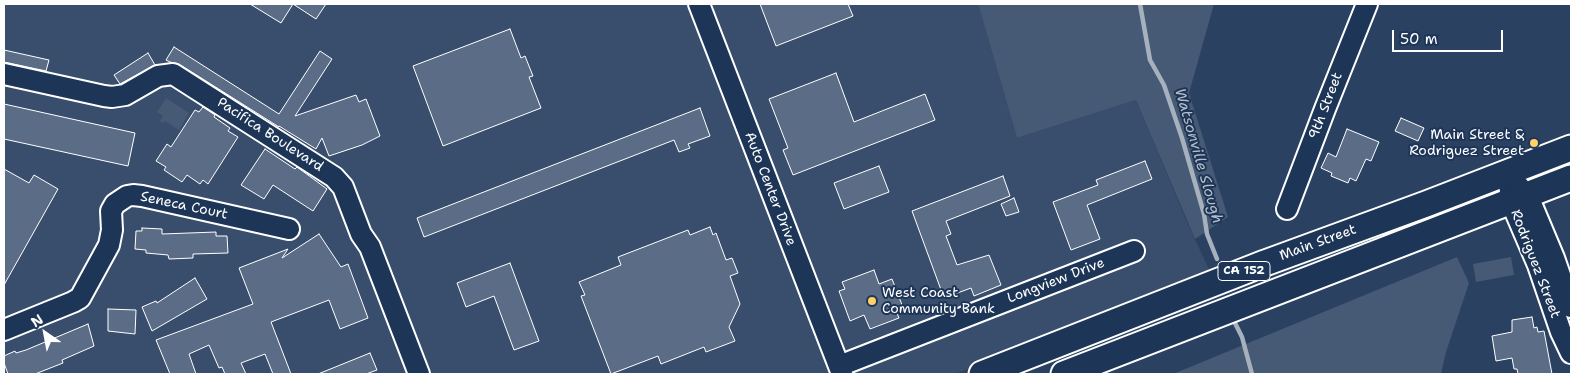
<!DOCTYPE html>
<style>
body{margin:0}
#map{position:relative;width:1575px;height:378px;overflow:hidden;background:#2a4161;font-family:"Shantell Sans",sans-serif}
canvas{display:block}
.frame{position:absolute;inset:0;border:5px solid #fff;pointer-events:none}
.north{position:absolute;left:20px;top:308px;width:50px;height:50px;-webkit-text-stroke:4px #1d3557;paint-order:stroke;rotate:327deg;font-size:14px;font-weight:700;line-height:20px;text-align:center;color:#fff}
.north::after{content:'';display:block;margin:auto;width:18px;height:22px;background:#fff;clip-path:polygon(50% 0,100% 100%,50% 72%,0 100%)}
.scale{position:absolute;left:1392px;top:30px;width:111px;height:22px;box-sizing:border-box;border:2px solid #fff;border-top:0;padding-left:6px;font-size:15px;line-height:18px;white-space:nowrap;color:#fff;-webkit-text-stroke:4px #1d3557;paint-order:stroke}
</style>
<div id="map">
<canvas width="1575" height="378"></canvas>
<div class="frame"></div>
<div class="north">N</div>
<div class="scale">50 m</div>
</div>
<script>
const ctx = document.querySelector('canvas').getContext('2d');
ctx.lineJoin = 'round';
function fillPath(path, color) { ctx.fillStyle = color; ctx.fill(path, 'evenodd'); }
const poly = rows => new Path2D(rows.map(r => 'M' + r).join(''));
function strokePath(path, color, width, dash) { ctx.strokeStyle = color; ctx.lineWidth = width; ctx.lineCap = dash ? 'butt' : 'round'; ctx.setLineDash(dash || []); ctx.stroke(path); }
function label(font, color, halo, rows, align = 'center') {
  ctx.font = font + ' "Shantell Sans",sans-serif'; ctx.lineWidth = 4; ctx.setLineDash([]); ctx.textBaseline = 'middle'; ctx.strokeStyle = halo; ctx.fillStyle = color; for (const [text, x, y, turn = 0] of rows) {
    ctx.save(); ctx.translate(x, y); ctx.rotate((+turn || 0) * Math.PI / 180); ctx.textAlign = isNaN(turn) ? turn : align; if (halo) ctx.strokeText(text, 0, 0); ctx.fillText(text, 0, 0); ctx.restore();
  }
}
fillPath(poly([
 [4,4,978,4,1017,138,1136,100,1187,222,1212,276,955,374,4,374]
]), '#394e6c');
fillPath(poly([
 [978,4,1214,4,1189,93,1228,217,1195,239,1136,100,1017,138],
 [166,98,189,113,179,130,165,121,163,123,160,121,163,116,157,112],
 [1457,257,1469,283,1446,352,1441,374,1173,374],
 [1511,257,1514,275,1476,282,1473,264]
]), '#465975');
strokePath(poly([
 [1140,4,1150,60,1164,85,1182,138,1204,214,1207,234,1217,259],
 [1235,323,1242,337,1252,374]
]), '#a7b1be', 4.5);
const building = poly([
 [250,4,326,4,316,19,293,4,281,23,250,4],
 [760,4,848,4,853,16,776,46,760,4],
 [510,29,521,58,525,56,533,76,529,77,541,108,443,146,413,66,510,29],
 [174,47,279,114,320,51,332,59,295,116,356,95,359,102,366,99,380,136,362,145,329,156,322,138,316,149,279,126,279,127,179,64,170,62,166,60,174,47],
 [4,50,49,60,46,71,4,62,4,50],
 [148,53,155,65,120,84,114,75,148,53],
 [836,73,854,122,925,94,935,120,793,175,783,150,788,148,769,99,836,73],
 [4,104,135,133,128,166,4,139,4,104],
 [203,107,215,115,214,117,230,128,228,131,238,137,208,184,203,180,200,184,187,175,182,182,164,170,166,167,156,161,167,144,171,147,195,110,199,112,203,107],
 [700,108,710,136,688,144,690,148,679,152,674,140,424,237,417,218,700,108],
 [1401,118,1424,128,1418,141,1395,131,1401,118],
 [1347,129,1379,142,1371,161,1366,159,1356,181,1350,178,1348,183,1331,176,1332,173,1321,168,1328,153,1336,157,1347,129],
 [265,149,295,169,297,167,327,189,313,211,273,185,264,199,241,185,265,149],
 [1145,161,1152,179,1087,205,1100,239,1071,250,1053,202,1098,185,1096,180,1145,161],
 [879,166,889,192,844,209,834,183,879,166],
 [4,169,29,183,34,175,58,189,4,285,4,169],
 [1003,176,1010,196,946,221,951,234,946,236,957,265,989,255,1001,285,974,296,971,288,944,298,912,211,1003,176],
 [1014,198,1019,212,1006,216,1001,204,1014,198],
 [710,227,713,235,716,233,726,260,732,258,738,273,730,276,740,304,729,327,735,341,706,352,704,347,661,364,658,356,611,374,581,296,585,295,579,282,621,265,618,257,688,230,690,235,710,227],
 [142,228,162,229,162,234,216,232,216,236,227,236,228,253,193,254,193,258,169,259,168,255,146,253,146,250,135,249,136,231,142,231,142,228],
 [319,234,341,267,348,264,368,318,340,329,329,300,271,322,291,374,273,374,265,354,241,363,246,374,225,374,222,367,219,368,209,345,189,354,196,374,170,374,156,340,253,304,239,268,288,249,282,258,319,234],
 [510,263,539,341,514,350,494,296,466,307,457,283,510,263],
 [874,270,879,284,892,279,904,310,897,313,899,318,870,329,864,315,850,321,839,291,845,289,842,282,874,270],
 [195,278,207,299,152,331,142,307,156,301,157,303,195,278],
 [108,309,136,310,135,334,108,331,108,309],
 [1532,317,1534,328,1537,327,1538,332,1544,331,1552,374,1518,374,1517,369,1514,369,1512,358,1496,361,1492,336,1512,332,1512,320,1532,317],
 [88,324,94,346,62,360,63,363,35,374,8,374,4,363,4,356,15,351,16,353,26,350,88,324],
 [370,353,377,370,366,374,318,374,370,353]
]);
fillPath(building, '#5b6c86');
strokePath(building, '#fff', 1);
const minor = poly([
 [699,4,842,374],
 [4,74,104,96,112,97,125,95,158,76,173,74,334,177,343,187,361,234,370,247,419,374],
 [1508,172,1511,202,1538,265,1561,332,1571,353],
 [1517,184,1527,196,1533,208,1554,258,1571,307],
 [1287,209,1325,109,1367,4],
 [4,330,73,302,80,298,109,245,112,230,111,211,115,204,127,196,133,195,142,196,289,229],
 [839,366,1134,251]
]);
const major = poly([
 [982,374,1265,263,1426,204,1571,148],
 [1064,374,1571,178]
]);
strokePath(minor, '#fff', 24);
strokePath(major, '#fff', 29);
strokePath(minor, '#1d3557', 20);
strokePath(major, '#1d3557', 25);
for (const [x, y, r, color] of [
 [1534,143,5,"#ffd166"],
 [872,301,5,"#ffd166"]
]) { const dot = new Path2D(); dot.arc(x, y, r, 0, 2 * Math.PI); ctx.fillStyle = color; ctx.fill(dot); strokePath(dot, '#1d3557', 2); }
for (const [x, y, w] of [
 [1244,271,52]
]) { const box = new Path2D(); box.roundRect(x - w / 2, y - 9.5, w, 19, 4); ctx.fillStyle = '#1d3557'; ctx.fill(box); strokePath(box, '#fff', 1); }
label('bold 12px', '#fff', null, [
 ["CA 152",1244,271]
]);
label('14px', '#fff', '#1d3557', [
 ["9th Street",1326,106,-69],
 ["Pacifica Boulevard",270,135,33],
 ["Auto Center Drive",770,189,69],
 ["Seneca Court",184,206,12],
 ["Main Street",1318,243,-20],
 ["Rodriguez Street",1535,264,69],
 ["Longview Drive",1056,281,-21]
]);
label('14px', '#fff', '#1d3557', [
 ["Main Street &",1524,135],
 ["Rodriguez Street",1524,151],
 ["West Coast",882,293,"left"],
 ["Community Bank",882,309,"left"]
], 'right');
label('italic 15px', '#b6bec8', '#1d3557', [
 ["Watsonville Slough",1198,156,74]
]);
</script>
